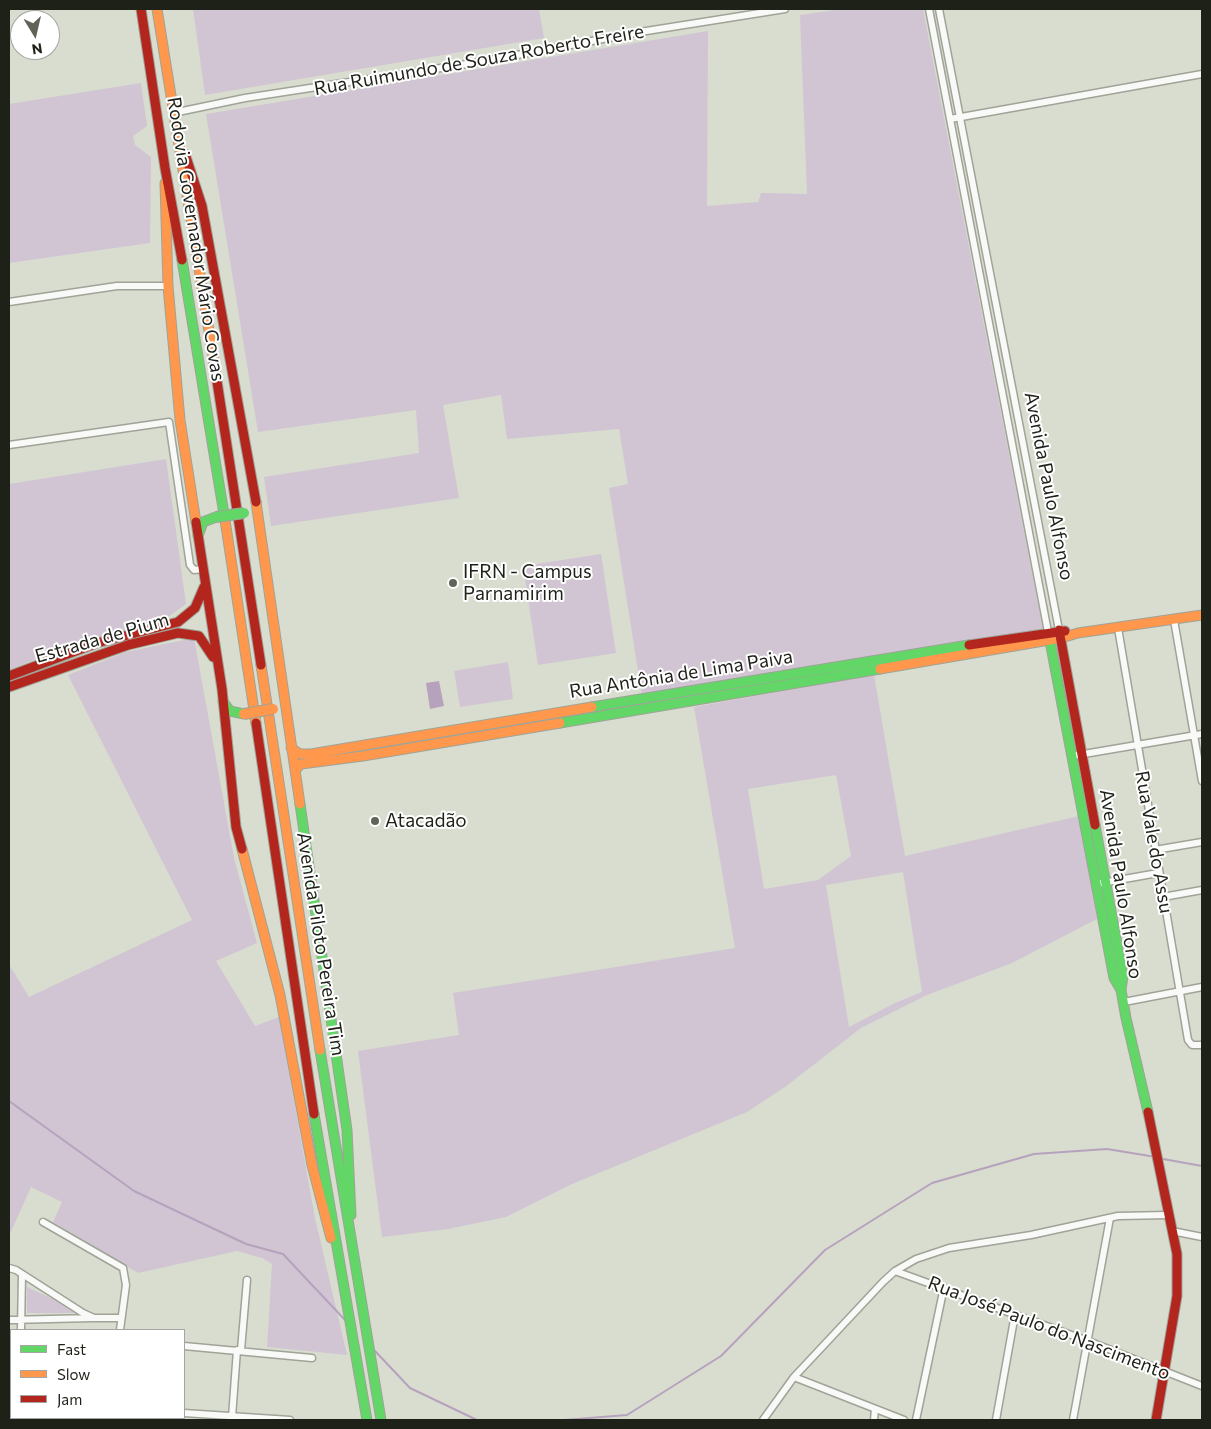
<!DOCTYPE html>
<meta charset="utf-8">
<style>
body{margin:0}
#map{position:relative;width:1211px;height:1429px;overflow:hidden;background:#d8ddd0;font-family:Commissioner,sans-serif}
canvas{display:block}
.frame{position:absolute;inset:0;border:10px solid #1e2118;pointer-events:none}
.legend{position:absolute;left:10px;top:1329px;width:175px;height:90px;box-sizing:border-box;background:#fff;border:1px solid #a5a6a3;margin:0;padding:6px 9px;list-style:none;font-size:15px;color:#1e2118}
.legend li{display:flex;align-items:center;gap:10px;height:25px}
.legend b{width:25px;border:1px solid #a5a6a3}
.north{position:absolute;left:10px;top:10px;width:50px;height:50px;box-sizing:border-box;background:#fff;border:1px solid #a5a6a3;border-radius:50%;rotate:171deg;font-size:14px;font-weight:700;line-height:20px;text-align:center;color:#1e2118}
.north::after{content:'';display:block;margin:auto;width:18px;height:22px;background:#5f6358;clip-path:polygon(50% 0,100% 100%,50% 72%,0 100%)}
</style>
<div id="map">
<canvas width="1211" height="1429"></canvas>
<div class="frame"></div>
<ul class="legend">
<li><b style="height:6px;background:#63d668"></b>Fast</li>
<li><b style="height:6px;background:#ff974d"></b>Slow</li>
<li><b style="height:6px;background:#b3261e"></b>Jam</li>
</ul>
<div class="north">N</div>
</div>
<script>
const ctx = document.querySelector('canvas').getContext('2d');
ctx.lineJoin = 'round';
function fillPath(path, color) { ctx.fillStyle = color; ctx.fill(path, 'evenodd'); }
const poly = rows => new Path2D(rows.map(r => 'M' + r).join(''));
function strokePath(path, color, width, dash) { ctx.strokeStyle = color; ctx.lineWidth = width; ctx.lineCap = dash ? 'butt' : 'round'; ctx.setLineDash(dash || []); ctx.stroke(path); }
function label(font, color, halo, rows, align = 'center') {
  ctx.font = font + ' Commissioner,sans-serif'; ctx.lineWidth = 4; ctx.setLineDash([]); ctx.textBaseline = 'middle'; ctx.strokeStyle = halo; ctx.fillStyle = color; for (const [text, x, y, turn = 0] of rows) {
    ctx.save(); ctx.translate(x, y); ctx.rotate((+turn || 0) * Math.PI / 180); ctx.textAlign = isNaN(turn) ? turn : align; if (halo) ctx.strokeText(text, 0, 0); ctx.fillText(text, 0, 0); ctx.restore();
  }
}
fillPath(poly([
 [193,9,539,9,544,38,205,95],
 [843,9,923,9,1043,630,642,696,609,488,628,484,619,429,507,439,501,395,443,405,459,498,271,526,264,477,419,453,416,410,258,432,206,114,708,31,707,206,758,202,761,193,807,194,800,15],
 [141,83,147,126,133,136,135,145,151,157,150,243,9,263,9,104],
 [166,459,186,604,168,617,53,652,9,670,9,484],
 [601,554,616,653,538,665,523,566],
 [194,638,234,858,257,943,216,961,255,1026,279,1017,315,1218,347,1355,267,1347,272,1264,262,1258,237,1251,138,1273,53,1222,62,1202,31,1187,9,1236,9,967,10,966,29,997,192,920,68,675,126,652],
 [508,662,513,699,460,707,454,671],
 [874,675,905,856,1079,816,1097,919,1012,963,927,995,861,1028,785,1087,747,1112,572,1184,506,1217,448,1229,382,1237,358,1051,459,1035,453,993,735,948,694,707],
 [836,775,851,856,818,880,764,889,748,789],
 [903,872,922,992,895,1003,849,1027,826,885],
 [27,1287,53,1299,75,1313,27,1313]
]), '#d1c5d3');
fillPath(poly([
 [439,681,444,706,430,709,426,683]
]), '#b7a2bd');
strokePath(poly([
 [9,1101,134,1191,246,1244,283,1254,345,1320],
 [1163,1159,1202,1166],
 [374,1350,410,1388,477,1420],
 [564,1420,627,1415,721,1356,825,1250,932,1183,1034,1154,1107,1149,1156,1157]
]), '#b7a2bd', 2);
const street = poly([
 [929,9,1048,632],
 [939,9,1059,630],
 [173,113,245,98,480,62,640,32,785,9],
 [950,119,1202,74],
 [9,302,117,286,168,286],
 [9,445,169,422,190,565,194,570,202,569],
 [1174,620,1202,781],
 [1118,628,1188,1040,1192,1045,1202,1045],
 [1072,756,1202,734],
 [1155,850,1202,842],
 [1096,884,1158,873],
 [1163,897,1202,890],
 [1124,1002,1202,987],
 [43,1222,123,1268,126,1285,120,1330],
 [1172,1231,1202,1237],
 [9,1268,16,1270,83,1313,94,1318,121,1318],
 [895,1271,1088,1341,1202,1386],
 [9,1320,92,1318],
 [21,1330,22,1274],
 [184,1346,312,1358],
 [241,1350,247,1280],
 [794,1377,904,1420],
 [9,1380,11,1380],
 [184,1413,290,1420],
 [232,1417,237,1350],
 [17,1420,17,1418],
 [76,1420,76,1418],
 [109,1420,109,1418],
 [162,1420,162,1418],
 [763,1420,794,1377,883,1282,895,1271,916,1259,949,1248,1031,1235,1118,1216,1168,1215],
 [874,1420,875,1409],
 [916,1420,944,1287],
 [996,1420,1015,1314],
 [1073,1420,1110,1218]
]);
const fast = poly([
 [182,260,225,520],
 [198,536,203,522,216,517],
 [1049,636,1114,978,1121,990],
 [223,702,230,711,244,714],
 [592,707,969,645],
 [560,723,880,669],
 [300,804,347,1130,351,1215],
 [1095,825,1123,976,1121,990,1126,1018,1148,1112],
 [320,1050,381,1420],
 [314,1114,367,1420]
]);
const slow = poly([
 [157,9,214,362],
 [165,183,168,286,180,420,196,522],
 [256,502,300,804],
 [225,520,256,723],
 [261,665,320,1050],
 [880,669,1061,638,1078,633,1202,615],
 [291,748,300,754,311,754,592,707],
 [295,770,301,764,363,756,560,723],
 [242,849,280,995,312,1165,331,1238]
]);
const jam = poly([
 [141,9,165,168,182,260],
 [185,154,202,206,256,502],
 [214,362,261,665],
 [196,522,222,689,236,827,242,849],
 [1059,630,1095,825],
 [969,645,1065,631],
 [9,676,97,643,178,622,195,608,204,587],
 [9,687,128,645,178,633,199,636,213,657],
 [256,723,314,1114],
 [1148,1112,1177,1254,1177,1296,1156,1420]
]);
strokePath(street, '#9fa398', 9);
strokePath(fast, '#9fa398', 11);
strokePath(slow, '#9fa398', 11);
strokePath(jam, '#9fa398', 11);
strokePath(street, '#f9faf8', 6);
strokePath(fast, '#63d668', 9);
strokePath(slow, '#ff974d', 9);
strokePath(jam, '#b3261e', 9);
const fastBridge = poly([
 [216,517,244,513]
]);
const slowBridge = poly([
 [244,714,273,709]
]);
strokePath(fastBridge, '#9fa398', 12, []);
strokePath(slowBridge, '#9fa398', 12, []);
strokePath(fastBridge, '#63d668', 10);
strokePath(slowBridge, '#ff974d', 10);
for (const [x, y, r, color] of [
 [453,583,5,"#5f6358"],
 [375,821,5,"#5f6358"]
]) { const dot = new Path2D(); dot.arc(x, y, r, 0, 2 * Math.PI); ctx.fillStyle = color; ctx.fill(dot); strokePath(dot, '#fff', 2); }
label('19px', '#1e2118', '#fff', [
 ["Rua Ruimundo de Souza Roberto Freire",479,60,-10],
 ["Rodovia Governador Mário Covas",196,239,81],
 ["Avenida Paulo Alfonso",1049,486,79],
 ["Estrada de Pium",102,638,-16],
 ["Rua Antônia de Lima Paiva",681,674,-9],
 ["Rua Vale do Assu",1154,842,80],
 ["Avenida Paulo Alfonso",1121,884,81],
 ["Avenida Piloto Pereira Tim",321,944,81],
 ["Rua José Paulo do Nascimento",1049,1328,21]
]);
label('19px', '#1e2118', '#fff', [
 ["IFRN - Campus",463,572],
 ["Parnamirim",463,594],
 ["Atacadão",385,821]
], 'left');
</script>
